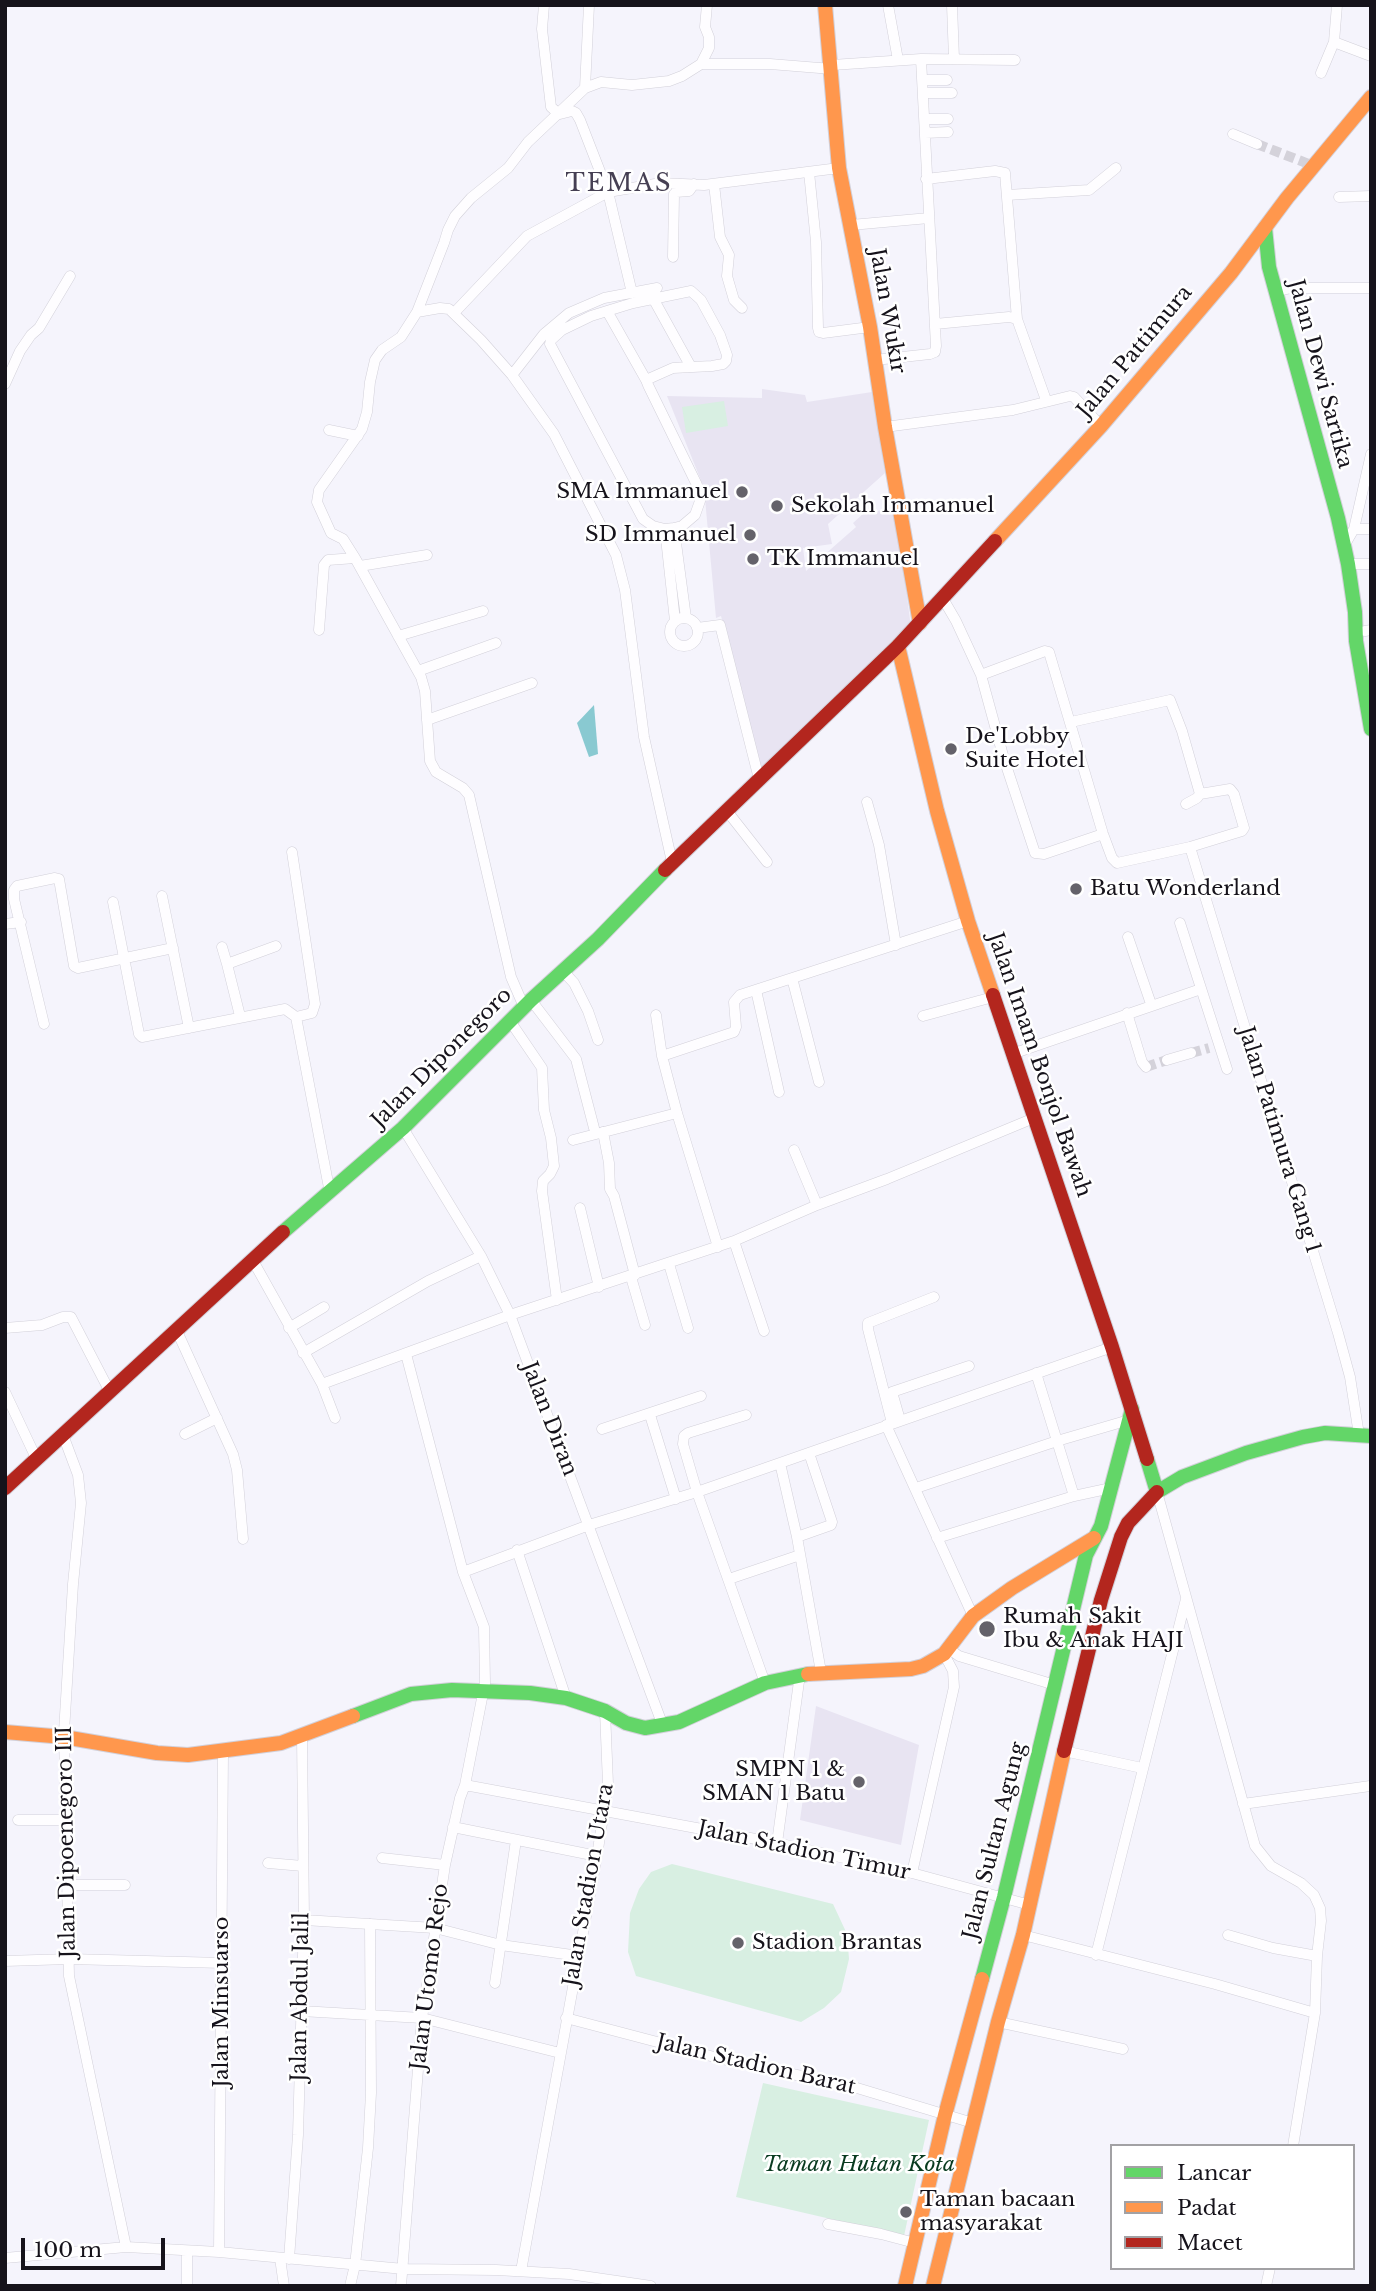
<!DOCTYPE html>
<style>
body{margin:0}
#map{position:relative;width:1376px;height:2291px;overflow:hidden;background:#f5f4fc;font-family:"Libre Baskerville",serif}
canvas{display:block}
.frame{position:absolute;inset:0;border:7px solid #16131b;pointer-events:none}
.legend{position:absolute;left:1110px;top:2144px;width:245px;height:126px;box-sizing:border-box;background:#fff;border:2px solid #a2a1a4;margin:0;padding:9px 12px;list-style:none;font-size:21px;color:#16131b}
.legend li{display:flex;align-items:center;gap:14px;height:35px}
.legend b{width:35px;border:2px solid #a2a1a4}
.scale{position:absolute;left:21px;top:2238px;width:144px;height:32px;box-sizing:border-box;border:4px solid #16131b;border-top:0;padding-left:9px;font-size:21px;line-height:24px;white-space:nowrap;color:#16131b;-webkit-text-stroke:5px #fff;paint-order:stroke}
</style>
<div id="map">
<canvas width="1376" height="2291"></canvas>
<div class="frame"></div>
<ul class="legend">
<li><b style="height:9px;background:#63d668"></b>Lancar</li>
<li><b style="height:9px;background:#ff974d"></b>Padat</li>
<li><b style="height:9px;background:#b3261e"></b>Macet</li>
</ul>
<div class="scale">100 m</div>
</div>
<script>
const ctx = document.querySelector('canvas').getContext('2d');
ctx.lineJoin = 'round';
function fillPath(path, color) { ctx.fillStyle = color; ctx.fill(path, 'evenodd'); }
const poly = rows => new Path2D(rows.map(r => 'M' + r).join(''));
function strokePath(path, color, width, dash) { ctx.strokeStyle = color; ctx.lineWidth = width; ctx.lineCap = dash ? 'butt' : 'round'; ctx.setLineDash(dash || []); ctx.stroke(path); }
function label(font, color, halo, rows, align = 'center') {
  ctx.font = font + ' "Libre Baskerville",serif'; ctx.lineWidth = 5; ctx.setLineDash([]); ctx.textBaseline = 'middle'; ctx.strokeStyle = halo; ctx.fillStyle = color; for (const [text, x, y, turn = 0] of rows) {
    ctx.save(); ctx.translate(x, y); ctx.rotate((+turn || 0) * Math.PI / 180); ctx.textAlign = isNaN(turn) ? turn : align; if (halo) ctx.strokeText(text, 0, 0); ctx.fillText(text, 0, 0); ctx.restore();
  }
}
fillPath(poly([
 [762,389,805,395,807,402,872,392,885,473,828,524,832,544,803,548,806,571,856,527,853,523,864,513,896,508,910,620,909,626,761,768,721,616,716,618,704,488,667,396,762,398],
 [816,1706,919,1745,901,1845,800,1820]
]), '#e8e4f2');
fillPath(poly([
 [724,401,728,426,686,433,682,407],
 [672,1864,833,1904,847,1934,849,1959,841,1992,824,2008,801,2022,636,1976,628,1952,630,1913,639,1889,651,1872],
 [763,2083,929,2120,904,2236,736,2197]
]), '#d8efe2');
fillPath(poly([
 [594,705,598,754,589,757,577,723]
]), '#89c9d1');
strokePath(poly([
 [1257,144,1314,166],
 [1191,1053,1209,1048],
 [1146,1067,1167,1060]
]), '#d4d2da', 10, [10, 5]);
const street = poly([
 [544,5,542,29,551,107,559,114],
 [888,5,898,60],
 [952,5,954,59],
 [1334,42,1371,56],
 [701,64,770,64,832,69],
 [832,65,921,59,1015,60],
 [1321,73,1334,42,1337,5],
 [923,80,947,80],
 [585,88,589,5],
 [924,93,952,93],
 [560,114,572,111,576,113,580,120,608,192,632,293],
 [925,119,948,119],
 [925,133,948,132],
 [1233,134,1257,144],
 [809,172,816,242,818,328,819,332,823,333,870,327],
 [926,179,995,171,1005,173,1017,319,1046,400],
 [714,184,720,237,729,255,727,276,734,300,742,308],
 [1007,195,1089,190,1116,168],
 [1339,197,1371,196],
 [851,225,929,218],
 [673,257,674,194,676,192,689,191,694,184],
 [1276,291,1291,288,1371,288],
 [654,300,691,367],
 [607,311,646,380,648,385,697,485,700,501,695,515,682,526,674,528,665,529,653,526,643,519,550,344,551,340,562,330,591,316,607,311,633,303,691,291,701,300,720,335,727,355,726,361,723,364,712,366,673,368,646,380],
 [417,312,444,243,448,230,455,216,471,198,508,168,528,142,585,88,601,82,632,85,669,81,682,76,701,64,709,48,709,37,705,27,707,5],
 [454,313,527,236,608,192,661,183,704,185,839,168],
 [935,324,1009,317,1017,319],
 [875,360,930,354,935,352,936,346,921,59],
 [512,375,544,334,569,313,604,298,657,288],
 [5,384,20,351,31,335,39,328,70,276],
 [885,427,1013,410,1070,396,1074,397,1101,426],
 [329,430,358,436],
 [674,528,686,618],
 [665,529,675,621],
 [1354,529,1371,529],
 [1344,546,1354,529,1371,454],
 [1348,564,1371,564],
 [360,566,427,555],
 [942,597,956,621,981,675,1004,759,1035,853,1044,854,1103,834],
 '670 632a14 14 0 1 1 28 0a14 14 0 1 1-28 0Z',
 [697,628,720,625,759,779],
 [319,630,324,565,328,560,355,558],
 [1365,631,1371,630],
 [398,636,483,611],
 [418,671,496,643],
 [981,675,1045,651,1049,652,1103,834,1112,858,1117,863,1190,847,1242,831,1244,828,1234,794,1230,789,1200,794],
 [427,720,532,683],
 [1071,722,1170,700,1182,731,1200,794,1197,798,1186,804],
 [867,802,879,845,896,945],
 [727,811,767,862],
 [1190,847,1338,1333,1350,1377,1359,1435],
 [292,852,315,1004,312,1013,296,1017],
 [162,896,189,1028],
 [113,902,139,1034,142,1037,285,1009,296,1017,330,1193],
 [1180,923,1227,1069],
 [5,924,21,922],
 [1128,937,1151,1004],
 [222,947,227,964],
 [563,971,574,983,588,1011,598,1040],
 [792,978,819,1082],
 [756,990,779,1092],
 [531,1000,576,1059,594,1128],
 [524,1007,511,977,469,795,463,788,436,772,430,761,425,691,421,677,355,558,343,539,331,533,317,502,319,490,362,429,367,412,370,382,375,360,382,350,401,337,417,312,440,308,449,309,481,340,512,375,554,434,616,555,625,590,644,737,672,862],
 [1127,1013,1142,1062,1146,1067],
 [656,1015,662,1056,677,1113,718,1247],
 [240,1016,227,964,276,946],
 [923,1016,993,997],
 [510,1021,542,1068,544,1110,551,1138,554,1166,550,1174,543,1181,542,1191,557,1300],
 [44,1024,14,899,14,890,17,886,55,878,59,879,74,966,78,968,173,948],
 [1012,1054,1201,989],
 [662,1056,734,1032,736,1027,734,1002,740,995,968,921],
 [1167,1060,1191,1053],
 [403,1128,481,1256,510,1315,663,1726],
 [603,1132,609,1163,610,1189,614,1196,635,1275],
 [573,1140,677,1113],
 [794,1150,817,1205],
 [580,1208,599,1287],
 [734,1241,764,1331],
 [252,1259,322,1384,510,1315,734,1241,817,1205,887,1179,1034,1118],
 [669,1264,688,1328],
 [631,1277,645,1325],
 [5,1328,42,1325,63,1317,71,1317,110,1392],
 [289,1328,324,1307],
 [176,1329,233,1454,237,1470,243,1539],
 [303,1353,428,1281,481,1256],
 [322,1384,335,1418],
 [5,1392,37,1460],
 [650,1415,676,1499],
 [746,1415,688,1433,684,1436,683,1444,697,1492,765,1683],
 [900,1420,892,1392,969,1366],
 [892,1423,868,1329,868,1323,934,1297],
 [886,1425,973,1616],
 [602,1429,701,1396],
 [185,1434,217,1418],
 [63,1435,78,1475,81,1503,73,1584,64,1732,69,1976,126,2247],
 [780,1463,797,1537,821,1672],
 [916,1488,1057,1441,1129,1420],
 [1157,1492,1255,1846,1271,1866,1301,1883,1314,1895,1320,1908,1321,1921,1317,1956,1315,2013,1293,2146],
 [1074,1496,1111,1488],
 [797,1537,831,1525,832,1522,809,1453],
 [937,1538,1074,1496,1036,1373],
 [517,1550,566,1698],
 [463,1572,589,1525,697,1492,1112,1347],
 [729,1579,800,1555],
 [949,1649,959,1656,1055,1685],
 [1064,1751,1142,1768],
 [465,1785,777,1843,912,1873,1030,1905],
 [1243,1804,1370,1786],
 [18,1820,65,1820],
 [453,1827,597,1856],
 [777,1843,800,1674],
 [382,1858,445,1865],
 [268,1863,303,1866],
 [912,1873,954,1687,953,1671,944,1654],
 [67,1885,125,1885],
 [304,1920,435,1928,501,1945,579,1956],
 [1023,1935,1215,1984,1315,2013],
 [1228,1935,1273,1948,1317,1956],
 [1096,1955,1186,1599],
 [5,1961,69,1959,223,1963],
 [495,1983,516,1840],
 [301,2011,422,2018,560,2053],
 [566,2018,718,2058,857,2088,973,2123],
 [998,2022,1123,2049],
 [828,2224,881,2234,915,2243],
 [219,2252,223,1752],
 [5,2258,126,2247,219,2252,404,2269,496,2270,569,2274,651,2286],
 [280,2258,284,2286],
 [289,2259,298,2135,304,1920,302,1736],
 [521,2271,597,1856,608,1784,605,1711],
 [187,2286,187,2251],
 [350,2286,355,2265,368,2148,371,2093,370,1924],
 [401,2286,422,2018,445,1865,460,1798,465,1785,485,1683,484,1627,463,1572,406,1354],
 [1266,2286,1270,2268]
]);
const fast = poly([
 [1265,228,1269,267,1338,518,1348,564,1355,612,1356,641,1371,729],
 [283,1232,403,1128,531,1000,598,939,665,870],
 [1147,1459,1157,1492,1182,1477,1246,1453,1303,1437,1325,1433,1371,1436],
 [353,1716,411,1694,452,1690,530,1693,566,1698,605,1711,626,1723,645,1728,679,1722,765,1683,808,1674],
 [982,1979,1004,1897,1086,1555,1101,1526,1132,1409]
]);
const slow = poly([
 [825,5,839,168,870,327,885,427,920,623],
 [995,541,1101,426,1231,273,1287,198,1371,97],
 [898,646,937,811,968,921,993,995],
 [808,1674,911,1669,923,1666,944,1654,973,1616,1012,1588,1094,1538],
 [5,1732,64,1737,157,1753,188,1755,281,1743,353,1716],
 [905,2286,945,2115,982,1979],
 [933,2286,998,2022,1023,1935,1064,1751]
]);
const jam = poly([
 [665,870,898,646,995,541],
 [993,995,1112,1347,1147,1459],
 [5,1488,283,1232],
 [1064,1751,1101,1600,1121,1537,1128,1523,1157,1492]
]);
strokePath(street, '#d2d0d9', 11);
strokePath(fast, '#d2d0d9', 16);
strokePath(slow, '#d2d0d9', 16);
strokePath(jam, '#d2d0d9', 16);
strokePath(street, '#fefdff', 10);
strokePath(fast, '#63d668', 14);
strokePath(slow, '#ff974d', 14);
strokePath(jam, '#b3261e', 14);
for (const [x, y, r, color] of [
 [742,492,7,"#64626a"],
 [777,506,7,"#64626a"],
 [750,535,7,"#64626a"],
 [753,559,7,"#64626a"],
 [951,749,7,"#64626a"],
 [1076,889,7,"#64626a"],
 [987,1629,9,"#64626a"],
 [859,1782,7,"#64626a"],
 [738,1943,7,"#64626a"],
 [906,2212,7,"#64626a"]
]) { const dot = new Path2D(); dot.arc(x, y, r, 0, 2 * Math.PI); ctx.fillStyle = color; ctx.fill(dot); strokePath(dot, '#fff', 2.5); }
label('21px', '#16131b', '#fff', [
 ["Jalan Wukir",887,311,80],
 ["Jalan Pattimura",1135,352,-50],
 ["Jalan Dewi Sartika",1320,374,75],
 ["Jalan Diponegoro",442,1058,-45],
 ["Jalan Imam Bonjol Bawah",1039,1065,71],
 ["Jalan Patimura Gang 1",1279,1140,73],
 ["Jalan Diran",549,1419,69],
 ["Jalan Sultan Agung",995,1841,-76],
 ["Jalan Dipoenegoro III",67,1842,-91],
 ["Jalan Stadion Timur",804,1851,12],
 ["Jalan Stadion Utara",589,1885,-80],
 ["Jalan Utomo Rejo",430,1977,-83],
 ["Jalan Abdul Jalil",301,1997,-89],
 ["Jalan Minsuarso",222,2002,-90],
 ["Jalan Stadion Barat",756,2065,13]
]);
label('21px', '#16131b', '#fff', [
 ["SMA Immanuel",728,492,"right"],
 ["Sekolah Immanuel",791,506],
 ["SD Immanuel",736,535,"right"],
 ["TK Immanuel",767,559],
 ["De'Lobby",965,737],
 ["Suite Hotel",965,761],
 ["Batu Wonderland",1090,889],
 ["Rumah Sakit",1003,1617],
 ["Ibu & Anak HAJI",1003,1641],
 ["SMPN 1 &",845,1770,"right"],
 ["SMAN 1 Batu",845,1794,"right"],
 ["Stadion Brantas",752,1943],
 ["Taman bacaan",920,2200],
 ["masyarakat",920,2224]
], 'left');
label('italic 21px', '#083a1f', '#fff', [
 ["Taman Hutan Kota",859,2165]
]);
ctx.letterSpacing = '2px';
label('24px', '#464053', '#fff', [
 ["TEMAS",619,184]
]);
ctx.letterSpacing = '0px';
</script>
